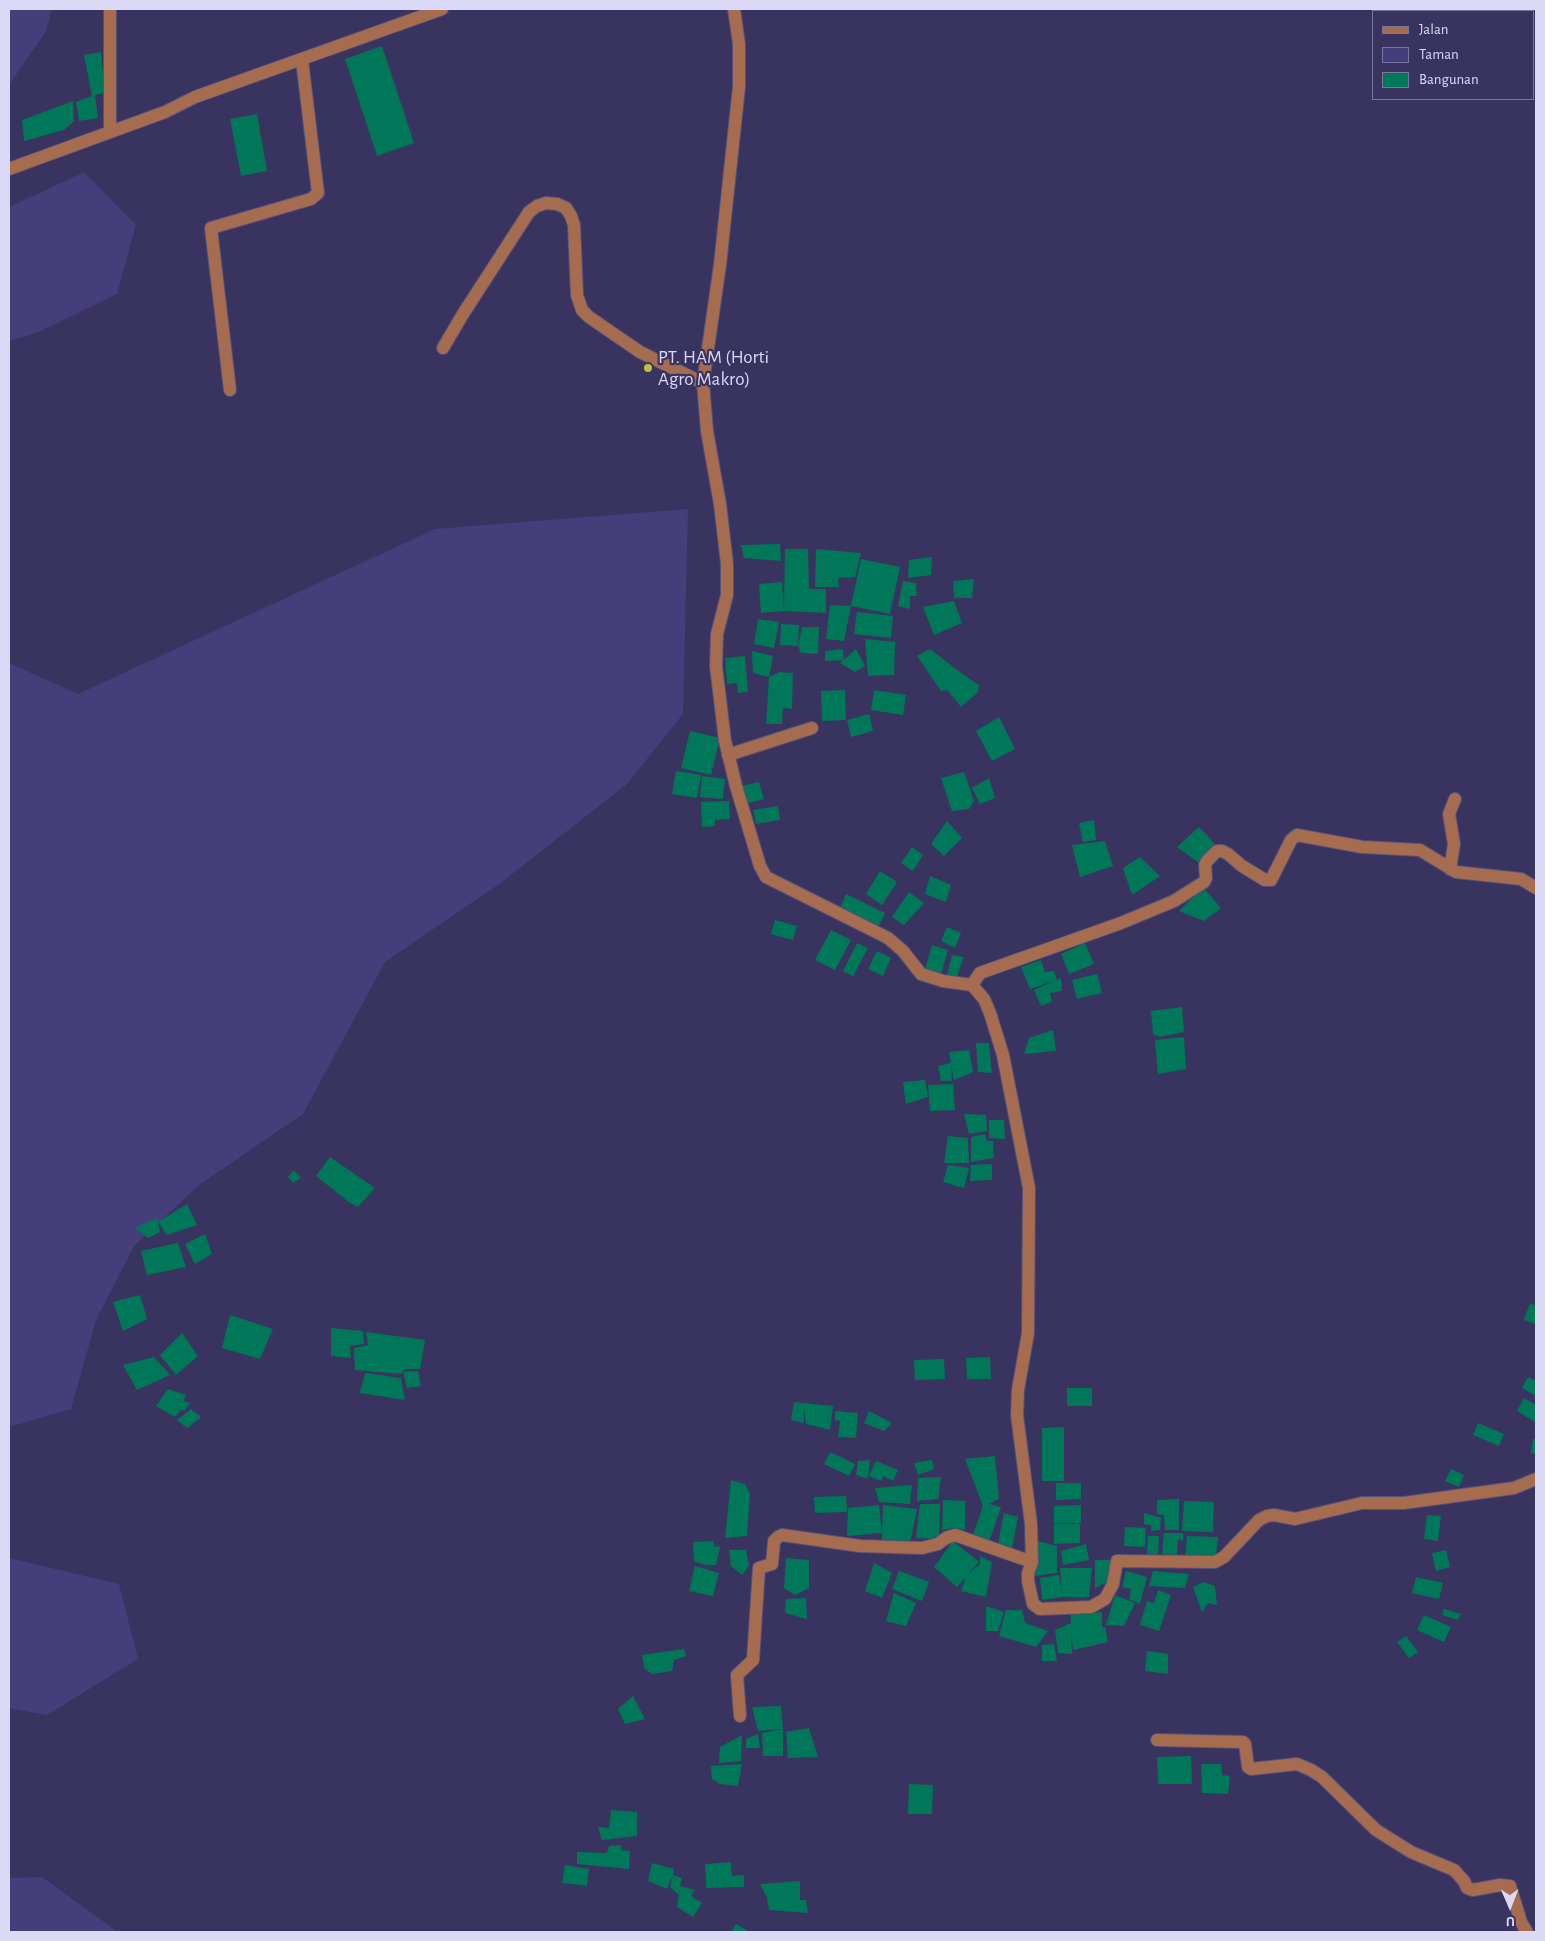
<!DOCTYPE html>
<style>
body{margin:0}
#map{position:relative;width:1545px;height:1941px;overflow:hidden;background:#393360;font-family:"Alegreya Sans",sans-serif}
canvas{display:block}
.frame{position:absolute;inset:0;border:10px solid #dbd9f6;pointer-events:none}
.legend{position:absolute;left:1372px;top:10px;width:162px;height:90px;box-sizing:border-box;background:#393360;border:1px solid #7a759c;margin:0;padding:6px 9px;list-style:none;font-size:15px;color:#dbd9f6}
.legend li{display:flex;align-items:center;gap:10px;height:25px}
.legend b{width:25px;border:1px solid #7a759c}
.north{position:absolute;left:1485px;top:1881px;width:50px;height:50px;-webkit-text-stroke:4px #393360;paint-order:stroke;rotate:179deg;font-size:14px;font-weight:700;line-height:20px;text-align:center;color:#dbd9f6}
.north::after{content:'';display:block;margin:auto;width:18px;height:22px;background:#dbd9f6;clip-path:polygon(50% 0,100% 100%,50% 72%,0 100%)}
</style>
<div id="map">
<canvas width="1545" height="1941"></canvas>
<div class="frame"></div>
<ul class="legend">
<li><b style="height:6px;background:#a66c4f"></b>Jalan</li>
<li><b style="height:14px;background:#463d7b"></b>Taman</li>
<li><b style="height:14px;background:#007759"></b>Bangunan</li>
</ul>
<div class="north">U</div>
</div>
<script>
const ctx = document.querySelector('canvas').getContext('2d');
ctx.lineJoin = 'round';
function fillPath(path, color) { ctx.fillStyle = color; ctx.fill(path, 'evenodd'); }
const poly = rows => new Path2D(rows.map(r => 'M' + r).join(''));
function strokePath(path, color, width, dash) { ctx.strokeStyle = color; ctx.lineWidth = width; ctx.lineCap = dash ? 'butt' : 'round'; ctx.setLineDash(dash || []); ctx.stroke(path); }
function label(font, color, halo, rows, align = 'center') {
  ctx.font = font + ' "Alegreya Sans",sans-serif'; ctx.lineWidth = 4.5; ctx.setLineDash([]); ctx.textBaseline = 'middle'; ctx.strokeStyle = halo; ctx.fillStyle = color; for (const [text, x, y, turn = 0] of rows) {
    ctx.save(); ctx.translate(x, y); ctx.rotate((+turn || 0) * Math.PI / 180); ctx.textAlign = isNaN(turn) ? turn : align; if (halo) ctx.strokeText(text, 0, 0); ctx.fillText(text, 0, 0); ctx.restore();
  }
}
fillPath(poly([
 [9,9,52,9,46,31,9,85],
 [84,172,136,225,117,294,39,332,9,341,9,207],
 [688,509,683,714,627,784,502,882,385,962,303,1114,199,1185,134,1246,96,1320,71,1409,9,1427,9,663,78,694,435,529],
 [9,1558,119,1584,138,1659,47,1715,9,1708],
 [42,1877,118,1932,9,1932,9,1878]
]), '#463d7b');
fillPath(poly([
 [382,46,414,143,377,156,345,59],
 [101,52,105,93,95,95,98,118,79,121,76,102,92,96,84,55],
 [73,101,74,121,64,130,24,141,22,120],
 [257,114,267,171,241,176,230,119],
 [780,544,781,561,744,558,741,545],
 [785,549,808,549,809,589,826,589,826,613,784,611,761,613,759,584,782,582,784,608],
 [816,549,861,553,855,577,838,578,839,587,815,587],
 [932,557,931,575,908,578,909,560],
 [861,559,900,567,890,614,851,606],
 [974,579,972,598,954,598,953,581],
 [903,581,916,583,917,596,910,596,910,609,898,606],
 [954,601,962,623,934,635,923,607],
 [830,605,851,606,844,641,826,639],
 [857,612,893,616,891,638,854,634],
 [758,619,779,622,774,648,754,644],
 [781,624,799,625,798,646,780,645],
 [802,627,819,627,818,654,801,653,798,646],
 [865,639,895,642,894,675,868,676],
 [843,649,844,660,825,661,825,651],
 [856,649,865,666,855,672,840,663],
 [930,649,965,676,979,685,978,692,961,707,947,690,941,691,917,656],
 [752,651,773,656,769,677,779,672,793,673,792,709,783,708,782,724,766,724,769,677,753,673],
 [745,656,748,692,738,693,737,683,727,684,725,658],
 [845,690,846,720,822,721,821,691],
 [874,690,906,695,903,715,871,710],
 [869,714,873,731,851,737,847,720],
 [999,717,1015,749,992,761,976,731],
 [690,731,720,738,711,775,681,768],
 [676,771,701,775,697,798,672,794],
 [964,772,974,801,969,809,952,811,941,778],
 [702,776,725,779,723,799,700,797],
 [989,778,995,798,980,804,972,788],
 [759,782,764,799,745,804,741,786],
 [729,801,730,819,715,820,715,826,702,827,701,802],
 [778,806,780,820,756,824,753,810],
 [1094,820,1096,840,1083,842,1079,823],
 [947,821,962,838,944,856,931,844],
 [1199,827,1215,844,1199,863,1177,847],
 [1105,841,1113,866,1080,877,1072,845],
 [912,847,923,855,913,871,901,863],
 [1140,857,1160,876,1132,895,1123,868],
 [880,871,897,882,882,905,866,894],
 [930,876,951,885,946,902,925,894],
 [1203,887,1221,908,1204,921,1179,911],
 [909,892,924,903,904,925,892,917],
 [846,894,885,913,878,928,839,910],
 [775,920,797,926,793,940,771,934],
 [947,927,961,933,955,948,941,941],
 [831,930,851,940,835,970,815,960],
 [857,943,868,948,853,976,843,971],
 [1085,943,1094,964,1069,974,1061,954],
 [932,945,948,950,940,978,924,973],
 [877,951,891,958,883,976,868,969],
 [952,955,964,957,955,982,946,979],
 [1041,960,1045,972,1054,971,1057,980,1030,989,1021,967],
 [1097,974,1102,993,1077,999,1072,980],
 [1061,978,1062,991,1050,993,1052,1002,1041,1006,1034,990],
 [1182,1007,1184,1032,1160,1037,1153,1034,1151,1011],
 [1053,1030,1056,1051,1024,1054,1029,1038],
 [1184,1037,1186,1069,1158,1074,1155,1040],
 [976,1043,989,1043,992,1073,978,1072],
 [969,1050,973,1072,954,1080,951,1065,952,1081,941,1081,938,1066,951,1063,949,1052],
 [925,1080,928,1097,906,1104,903,1082],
 [953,1084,955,1110,930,1111,928,1085],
 [964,1114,986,1115,987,1131,969,1134],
 [989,1120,1004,1120,1005,1139,989,1138],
 [985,1134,987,1141,993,1141,994,1158,971,1162,971,1137],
 [948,1136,968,1138,969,1163,944,1163],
 [330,1157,375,1188,358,1207,350,1203,316,1176],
 [992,1164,992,1180,970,1181,971,1165],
 [948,1165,969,1168,964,1188,943,1182],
 [294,1170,301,1178,293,1183,288,1177],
 [187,1204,197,1225,167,1235,158,1222],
 [157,1218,160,1232,148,1238,135,1228],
 [205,1234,212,1254,195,1264,185,1244],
 [178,1243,186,1267,147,1275,141,1251],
 [140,1295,147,1319,123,1331,113,1302],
 [1530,1303,1536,1306,1536,1324,1524,1320],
 [230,1315,273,1329,260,1359,222,1348],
 [331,1328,363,1331,364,1344,350,1346,351,1358,331,1356],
 [366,1332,425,1340,420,1369,405,1369,401,1374,355,1370,354,1348,368,1345],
 [182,1333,198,1356,176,1375,160,1355],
 [154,1357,170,1375,137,1390,123,1365],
 [990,1357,991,1379,967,1379,966,1358],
 [944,1359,945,1379,915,1380,914,1360],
 [418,1371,421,1386,407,1388,403,1372],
 [365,1373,401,1378,405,1400,360,1393],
 [1528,1377,1536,1381,1536,1396,1522,1388],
 [1067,1388,1092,1388,1092,1406,1067,1406],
 [168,1389,186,1395,183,1401,190,1403,185,1410,181,1410,175,1417,156,1406],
 [1524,1398,1536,1405,1536,1419,1535,1422,1517,1411],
 [794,1402,833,1406,830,1430,806,1424,803,1404,804,1423,791,1420],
 [191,1409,201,1417,187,1428,177,1420],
 [835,1411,858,1413,856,1438,838,1437,840,1421,835,1420],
 [869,1411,892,1423,884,1431,864,1423],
 [1478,1423,1504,1434,1499,1446,1473,1435],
 [1064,1427,1064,1481,1042,1481,1042,1428],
 [1533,1439,1536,1439,1536,1454,1531,1453],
 [830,1452,855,1464,849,1476,824,1464],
 [995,1456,999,1499,989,1504,1001,1507,989,1542,973,1535,983,1506,965,1459],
 [870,1460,868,1479,856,1475,858,1461],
 [932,1460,934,1469,918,1475,914,1463],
 [876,1461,898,1470,893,1481,883,1476,881,1481,869,1476],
 [1451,1469,1464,1475,1459,1487,1445,1481],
 [941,1477,938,1499,917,1501,918,1478],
 [731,1480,745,1484,750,1494,747,1536,725,1538],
 [1056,1483,1081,1483,1081,1499,1056,1500],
 [912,1485,910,1504,879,1502,875,1488],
 [846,1496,847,1512,815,1513,814,1497],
 [1179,1499,1179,1530,1165,1530,1164,1515,1157,1514,1157,1500],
 [943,1500,965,1501,965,1530,953,1528,942,1530],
 [1184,1501,1214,1502,1213,1532,1182,1531],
 [920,1504,940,1504,939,1539,916,1538],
 [879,1505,882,1533,883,1505,917,1509,910,1543,882,1545,882,1533,847,1536,848,1508],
 [1081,1505,1081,1523,1054,1523,1054,1506],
 [1004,1513,1018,1517,1012,1548,998,1544],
 [1144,1513,1161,1518,1160,1530,1151,1531,1151,1525,1144,1524],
 [1427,1515,1441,1516,1438,1541,1424,1539],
 [1054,1524,1080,1524,1080,1543,1054,1544],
 [1125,1527,1146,1528,1145,1547,1124,1546],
 [1164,1533,1183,1533,1183,1541,1178,1539,1177,1555,1162,1554],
 [1148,1536,1159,1536,1158,1554,1147,1555],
 [1187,1536,1218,1537,1216,1556,1185,1558],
 [713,1541,714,1546,720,1547,716,1565,706,1565,694,1561,693,1542],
 [953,1541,979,1562,968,1574,980,1564,980,1556,992,1562,986,1597,961,1591,966,1577,957,1587,934,1567],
 [1038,1541,1057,1546,1057,1573,1034,1576,1031,1569,1038,1565],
 [1086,1544,1089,1560,1063,1565,1061,1551],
 [729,1550,746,1550,749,1566,742,1575,731,1566],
 [1446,1550,1450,1567,1436,1571,1432,1553],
 [786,1558,809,1560,809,1588,795,1595,784,1588],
 [1095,1560,1111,1560,1107,1582,1095,1588],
 [874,1563,892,1573,882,1598,865,1591],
 [695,1566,719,1573,713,1596,689,1591],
 [1060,1568,1092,1568,1089,1597,1062,1597,1042,1600,1040,1578,1059,1575,1062,1592],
 [899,1571,929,1582,922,1601,892,1589],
 [1126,1571,1147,1577,1140,1604,1129,1599,1131,1589,1122,1587],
 [1153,1571,1189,1574,1185,1588,1149,1586],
 [1416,1577,1443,1583,1439,1599,1412,1593],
 [1204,1582,1215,1586,1217,1605,1208,1603,1202,1612,1193,1587],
 [1158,1590,1171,1595,1159,1631,1140,1625,1147,1601,1154,1603],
 [894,1593,916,1603,906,1626,886,1621],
 [1115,1595,1135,1603,1124,1626,1106,1625],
 [806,1598,807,1619,785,1613,786,1599],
 [986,1606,1004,1612,998,1631,986,1631],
 [1444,1609,1461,1614,1458,1620,1442,1615],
 [1006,1610,1022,1610,1025,1623,1048,1631,1036,1647,999,1636],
 [1086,1611,1086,1614,1102,1612,1102,1627,1105,1627,1108,1642,1073,1650,1071,1631,1072,1654,1058,1653,1055,1630,1071,1623,1070,1612],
 [1424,1615,1451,1627,1444,1642,1417,1630],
 [1406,1636,1418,1652,1409,1658,1397,1642],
 [1054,1644,1057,1661,1042,1661,1042,1645],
 [684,1649,686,1656,674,1660,672,1671,652,1674,644,1668,642,1655],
 [1147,1651,1168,1654,1168,1674,1145,1671],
 [633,1696,645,1719,625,1724,618,1709],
 [781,1706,783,1729,758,1731,752,1707],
 [809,1728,818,1757,788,1758,786,1732],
 [783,1729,783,1756,763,1756,762,1733],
 [758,1734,760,1748,746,1748,746,1739],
 [742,1735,741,1761,719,1763,720,1747],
 [1191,1756,1192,1784,1158,1784,1157,1757],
 [742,1764,738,1786,720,1784,712,1779,711,1766],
 [1201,1764,1221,1764,1222,1775,1230,1776,1228,1794,1202,1793],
 [909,1784,933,1785,932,1814,908,1814],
 [611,1810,637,1812,637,1836,602,1840,598,1827,609,1828],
 [621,1845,621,1850,630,1851,629,1869,577,1864,577,1852,607,1853,609,1846],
 [731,1862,732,1876,744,1875,744,1887,706,1888,705,1864],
 [652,1863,674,1869,673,1875,682,1878,680,1886,695,1890,691,1896,702,1903,693,1917,677,1907,679,1895,670,1887,673,1875,667,1889,648,1881],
 [565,1865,589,1869,587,1886,562,1883],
 [800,1881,800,1900,806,1900,808,1913,769,1910,767,1898,760,1884],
 [736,1924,750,1932,731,1932]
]), '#007759');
const minor = poly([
 [734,9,739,44,739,87,720,265,703,383,707,431,720,504,727,564,727,595,717,634,716,666,725,741,736,786,760,866,766,877,888,938,903,951,921,974,943,981,972,985,984,999,990,1013,1003,1055,1029,1188,1028,1333,1018,1390,1017,1415,1031,1524,1032,1562,1028,1573,1028,1581,1033,1604,1040,1609,1091,1607,1105,1599,1113,1584,1117,1561,1215,1562,1224,1557,1259,1520,1267,1516,1274,1515,1295,1519,1362,1503,1404,1503,1514,1488,1536,1479],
 [110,132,110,9],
 [9,169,165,112,195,97,442,9],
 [443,348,463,314,529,212,537,206,546,203,557,204,566,208,571,216,574,225,577,295,582,310,589,317,640,352,703,383],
 [230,390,211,228,311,199,318,193,302,60],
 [728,755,812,728],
 [1450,869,1454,844,1449,814,1455,799],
 [972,985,980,973,1121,923,1174,901,1204,882,1206,878,1205,865,1207,861,1217,851,1222,851,1228,854,1242,866,1265,880,1271,880,1291,840,1297,835,1362,847,1420,850,1456,872,1521,879,1536,888],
 [740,1716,737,1675,753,1660,759,1568,772,1564,774,1541,778,1537,782,1535,860,1546,922,1548,938,1544,946,1538,955,1535,1032,1562],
 [1157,1740,1243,1742,1245,1744,1248,1767,1251,1769,1297,1764,1311,1770,1322,1777,1376,1830,1411,1852,1454,1870,1464,1881,1467,1888,1473,1890,1500,1885,1510,1886,1521,1922,1527,1932]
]);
strokePath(minor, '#56517b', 14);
strokePath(minor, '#a66c4f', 12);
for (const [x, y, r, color] of [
 [648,368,5,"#c1be40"]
]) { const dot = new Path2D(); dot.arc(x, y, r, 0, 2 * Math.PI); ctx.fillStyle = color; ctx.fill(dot); strokePath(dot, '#393360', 2); }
label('19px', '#dbd9f6', '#393360', [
 ["PT. HAM (Horti",658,357],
 ["Agro Makro)",658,379]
], 'left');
</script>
